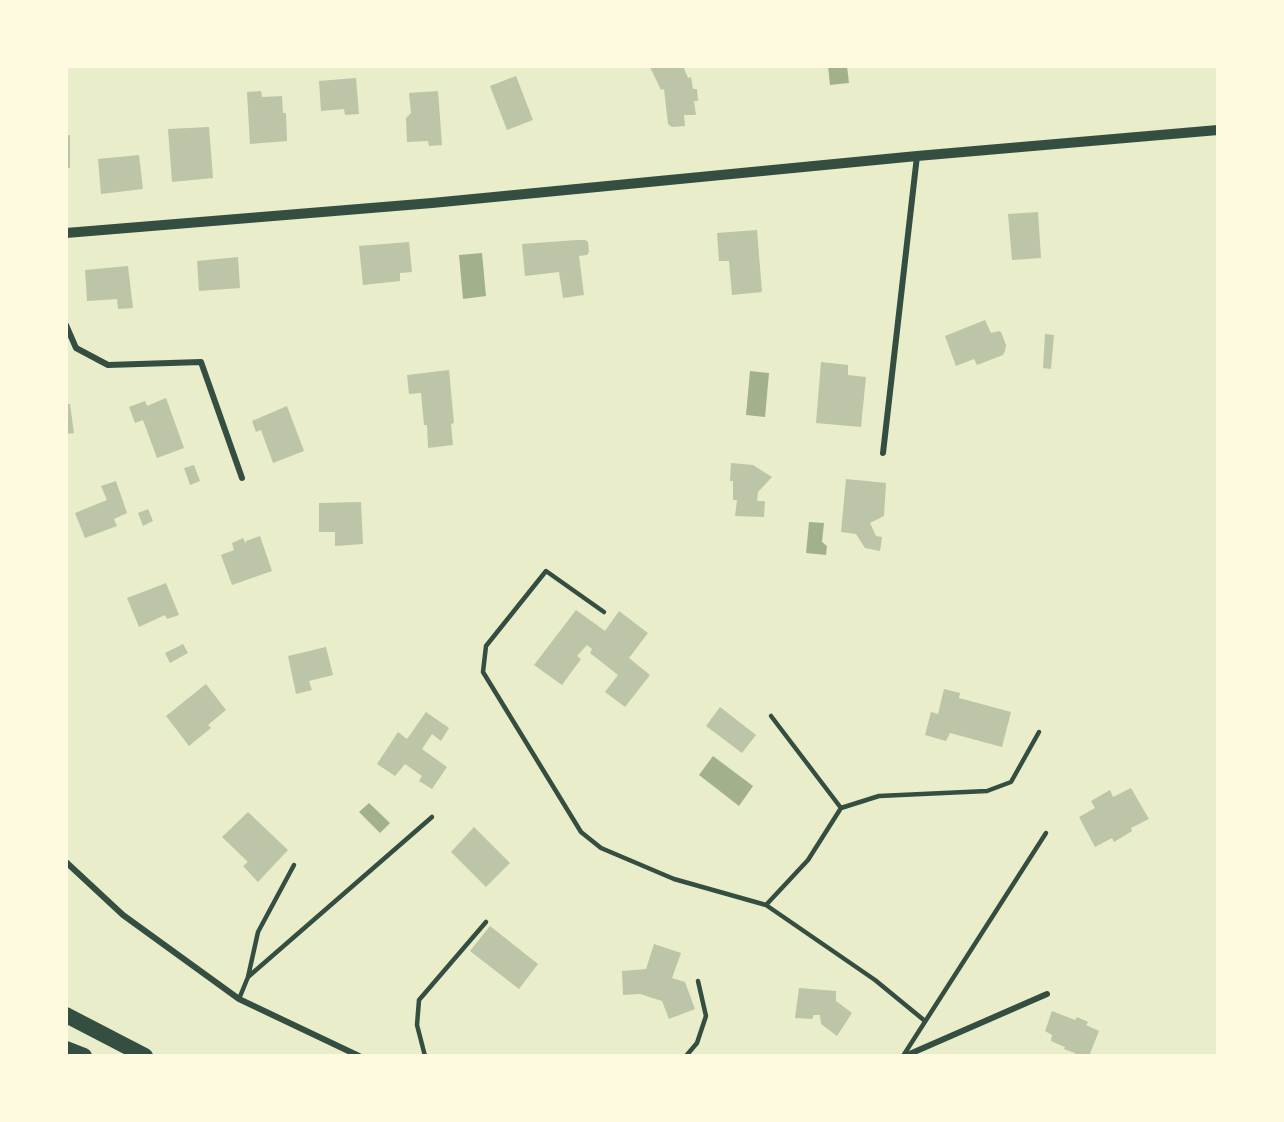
<!DOCTYPE html>
<style>
body{margin:0}
#map{position:relative;width:1284px;height:1122px;overflow:hidden;background:#e9edc9;font-family:"Public Sans",sans-serif}
canvas{display:block}
.frame{position:absolute;inset:0;border:68px solid #fefae0;pointer-events:none}
</style>
<div id="map">
<canvas width="1284" height="1122"></canvas>
<div class="frame"></div>
</div>
<script>
const ctx = document.querySelector('canvas').getContext('2d');
ctx.lineJoin = 'round';
function fillPath(path, color) { ctx.fillStyle = color; ctx.fill(path, 'evenodd'); }
const poly = rows => new Path2D(rows.map(r => 'M' + r).join(''));
function strokePath(path, color, width, dash) { ctx.strokeStyle = color; ctx.lineWidth = width; ctx.lineCap = dash ? 'butt' : 'round'; ctx.setLineDash(dash || []); ctx.stroke(path); }
fillPath(poly([
 [828,66,847,66,849,83,830,85],
 [482,253,486,296,463,299,459,255],
 [750,371,769,373,765,417,746,415],
 [809,522,824,523,822,542,827,546,826,555,806,553],
 [713,756,753,786,739,806,699,775],
 [369,803,390,823,380,833,359,812]
]), '#a3b18a');
fillPath(poly([
 [683,66,688,78,691,77,693,89,697,89,698,101,694,101,696,115,684,115,685,126,672,127,668,124,664,89,661,90,650,67],
 [516,76,533,120,507,130,490,86],
 [356,78,359,114,345,115,344,109,321,111,319,81],
 [261,91,262,97,282,96,283,113,286,113,287,141,250,144,247,92],
 [438,91,442,145,429,146,428,141,407,142,406,118,411,113,409,93],
 [209,127,213,178,172,182,168,129],
 [66,135,70,135,70,168,66,168],
 [139,155,143,189,101,194,98,159],
 [1038,212,1041,258,1012,260,1008,214],
 [757,230,762,292,732,295,729,261,719,261,717,233],
 [577,240,585,240,588,242,589,252,587,255,579,256,584,295,563,298,559,272,525,276,522,244],
 [409,242,412,272,400,273,400,281,363,285,359,246],
 [238,257,240,288,199,291,197,261],
 [128,266,133,308,118,309,117,299,87,301,85,270],
 [985,320,991,333,999,331,1001,332,1006,345,1005,351,1003,355,977,365,974,359,956,366,945,336],
 [1045,334,1054,335,1051,369,1043,368],
 [821,362,848,365,848,375,866,377,861,427,816,423],
 [449,370,454,423,451,424,453,445,428,448,427,425,424,425,421,393,409,394,407,375],
 [166,398,184,448,157,458,143,420,135,423,129,407,145,401,147,406],
 [66,404,70,404,74,433,66,434],
 [287,406,304,451,273,463,261,430,256,432,252,421],
 [731,463,753,465,772,477,758,492,757,501,765,501,764,517,735,516,737,500,733,500,733,481,730,481],
 [194,465,200,481,190,485,184,468],
 [846,479,886,483,884,516,870,523,876,536,882,537,880,551,865,548,856,534,841,532],
 [116,481,127,513,114,519,117,526,85,538,75,513,107,500,101,486],
 [361,502,363,544,335,546,335,532,319,532,319,503],
 [148,509,153,521,143,526,138,513],
 [260,536,272,571,232,585,221,555,234,550,232,543,243,538,246,544,246,541],
 [166,583,179,615,167,619,165,615,139,627,127,598],
 [576,610,605,631,619,611,648,633,629,658,650,675,625,707,605,692,618,675,590,653,592,649,587,645,577,656,581,659,562,685,534,665],
 [183,644,188,653,170,663,165,653],
 [326,647,333,675,309,681,312,690,296,694,288,656],
 [206,684,226,710,208,725,211,728,189,746,166,716],
 [944,689,960,693,959,698,1011,712,1002,747,950,733,946,741,925,735,931,712,938,714],
 [720,707,756,735,742,753,706,726],
 [426,712,449,728,441,741,432,734,422,749,447,767,432,789,419,781,422,776,405,764,395,776,377,764,398,732,407,739],
 [1131,788,1149,819,1131,828,1132,831,1114,842,1112,838,1095,847,1079,817,1095,808,1091,801,1110,790,1113,797],
 [248,812,288,850,258,882,243,866,248,862,222,837],
 [474,827,510,863,486,887,451,852],
 [490,926,538,964,519,989,470,951],
 [654,944,681,953,672,978,685,982,695,1009,669,1019,662,1001,640,994,623,995,622,971,646,969],
 [799,988,836,991,836,1001,852,1013,837,1036,821,1024,820,1015,814,1015,812,1019,795,1018],
 [1052,1011,1075,1020,1077,1017,1088,1022,1086,1025,1099,1031,1089,1056,1075,1056,1075,1053,1064,1049,1065,1047,1051,1041,1052,1035,1045,1031]
]), '#bcc5a7');
strokePath(poly([
 [604,612,546,571,486,646,483,672,581,832,601,848,674,879,766,905,875,980,925,1021],
 [771,716,841,808],
 [766,905,808,860,841,808,879,796,987,791,1011,782,1039,732],
 [248,977,258,932,294,865],
 [239,999,248,977,432,817],
 [425,1056,417,1025,419,1000,486,922],
 [686,1056,697,1043,706,1016,698,981],
 [903,1056,1046,833]
]), '#344e41', 4.5);
strokePath(poly([
 [66,325,76,348,108,365,201,362,242,478],
 [883,453,917,156],
 [66,862,123,915,239,999,359,1056],
 [905,1056,1047,994]
]), '#344e41', 6);
strokePath(poly([
 [66,233,432,203,917,156,1218,130]
]), '#344e41', 10);
strokePath(poly([
 [66,1015,145,1056],
 [66,1049,84,1056]
]), '#344e41', 16);
</script>
